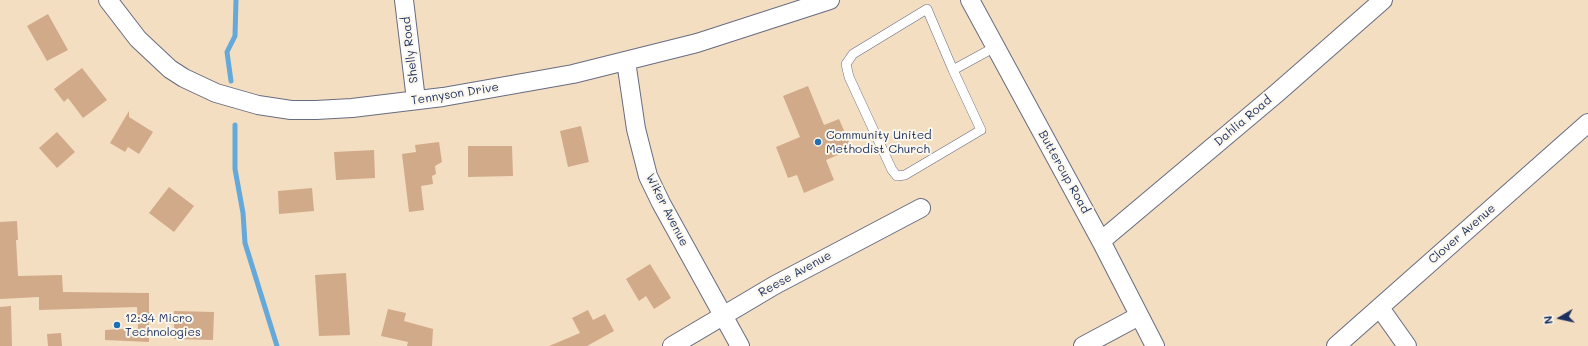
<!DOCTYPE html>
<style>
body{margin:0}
#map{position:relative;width:1588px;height:346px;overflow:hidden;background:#f4dec1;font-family:Mali,sans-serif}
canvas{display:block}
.north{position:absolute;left:1540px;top:298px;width:40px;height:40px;-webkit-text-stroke:3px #fbf7ec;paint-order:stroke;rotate:261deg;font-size:11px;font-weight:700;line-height:16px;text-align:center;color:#1b2f5e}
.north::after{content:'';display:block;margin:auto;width:14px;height:18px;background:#1b2f5e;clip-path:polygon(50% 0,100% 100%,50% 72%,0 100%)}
</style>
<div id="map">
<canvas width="1588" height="346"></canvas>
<div class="north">N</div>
</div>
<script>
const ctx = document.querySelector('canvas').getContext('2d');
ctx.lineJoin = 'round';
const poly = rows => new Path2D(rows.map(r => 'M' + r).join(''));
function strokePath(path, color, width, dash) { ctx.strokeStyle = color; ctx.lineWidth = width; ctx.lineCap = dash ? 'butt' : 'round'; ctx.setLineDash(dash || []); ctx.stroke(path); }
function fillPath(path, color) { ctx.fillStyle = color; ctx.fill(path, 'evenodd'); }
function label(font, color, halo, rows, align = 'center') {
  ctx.font = font + ' Mali,sans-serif'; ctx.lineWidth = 4; ctx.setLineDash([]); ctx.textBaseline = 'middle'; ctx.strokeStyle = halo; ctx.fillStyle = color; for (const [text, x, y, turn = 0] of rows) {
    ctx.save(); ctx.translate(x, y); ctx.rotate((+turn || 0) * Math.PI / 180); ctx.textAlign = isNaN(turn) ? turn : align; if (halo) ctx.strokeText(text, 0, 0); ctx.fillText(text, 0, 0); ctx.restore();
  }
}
strokePath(poly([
 [231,81,227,52,235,36,236,0],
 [235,125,235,169,243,213,245,243,277,346]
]), '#64a9d9', 5);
fillPath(poly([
 [48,14,68,50,47,61,27,26],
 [82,68,107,100,83,118,68,98,64,102,54,89],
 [808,86,824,125,839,119,852,149,826,160,834,180,804,193,797,175,788,178,776,147,800,137,783,96],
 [129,111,129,117,153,132,139,154,128,147,125,152,110,143],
 [581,126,589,162,568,167,560,131],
 [57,132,75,152,57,168,39,148],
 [439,142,442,162,435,166,436,174,432,176,433,184,421,186,424,210,409,212,402,154,416,152,415,145],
 [468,146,512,146,513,176,468,177],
 [374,150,375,178,336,180,334,152],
 [169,187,194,206,174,232,149,213],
 [312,188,314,211,279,214,278,191],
 [17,221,18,240,16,240,18,276,62,275,63,292,149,293,149,342,105,340,105,330,138,328,137,307,39,310,39,297,0,299,0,222],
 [650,264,671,298,654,309,646,296,639,301,626,279],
 [346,273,350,335,319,336,315,275],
 [11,306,12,346,0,346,0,307],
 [388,309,406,313,404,321,433,329,432,346,407,346,408,342,381,336],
 [588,310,593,320,605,314,614,331,587,346,549,346,580,333,572,318],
 [174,311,214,312,213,340,174,339],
 [61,333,62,346,48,346,47,334]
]), '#d1aa89');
const lane = poly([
 [953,70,981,130,905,175,897,176,892,170,849,77,846,64,853,54,927,9,953,70,995,47]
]);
const street = poly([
 [108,0,138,39,170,69,184,78,216,93,258,105,291,110,316,110,352,108,443,97,573,74,697,43,830,0],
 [404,0,416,100],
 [970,0,1101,241,1155,346],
 [626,61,636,129,648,176,661,203,740,346],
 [1101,241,1277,93,1383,0],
 [1380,308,1407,346],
 [672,346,775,285,921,208],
 [1083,346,1139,316],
 [1336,346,1588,123]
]);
strokePath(lane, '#676c81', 10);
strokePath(street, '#676c81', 20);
strokePath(lane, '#fff', 9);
strokePath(street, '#fff', 18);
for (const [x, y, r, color] of [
 [818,142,4,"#1f6fb2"],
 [117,325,4,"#1f6fb2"]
]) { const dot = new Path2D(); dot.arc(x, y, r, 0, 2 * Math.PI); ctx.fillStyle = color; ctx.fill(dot); strokePath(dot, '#fbf7ec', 1.5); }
label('12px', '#1b2f5e', '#fbf7ec', [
 ["Shelly Road",410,50,-97],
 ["Tennyson Drive",455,94,-9],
 ["Dahlia Road",1243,121,-40],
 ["Buttercup Road",1064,172,61],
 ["Wiker Avenue",667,210,63],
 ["Clover Avenue",1462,234,-41],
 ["Reese Avenue",795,274,-29]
]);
label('12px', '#1b2f5e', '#fbf7ec', [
 ["Community United",826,135],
 ["Methodist Church",826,149],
 ["12:34 Micro",125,318],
 ["Technologies",125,332]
], 'left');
</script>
